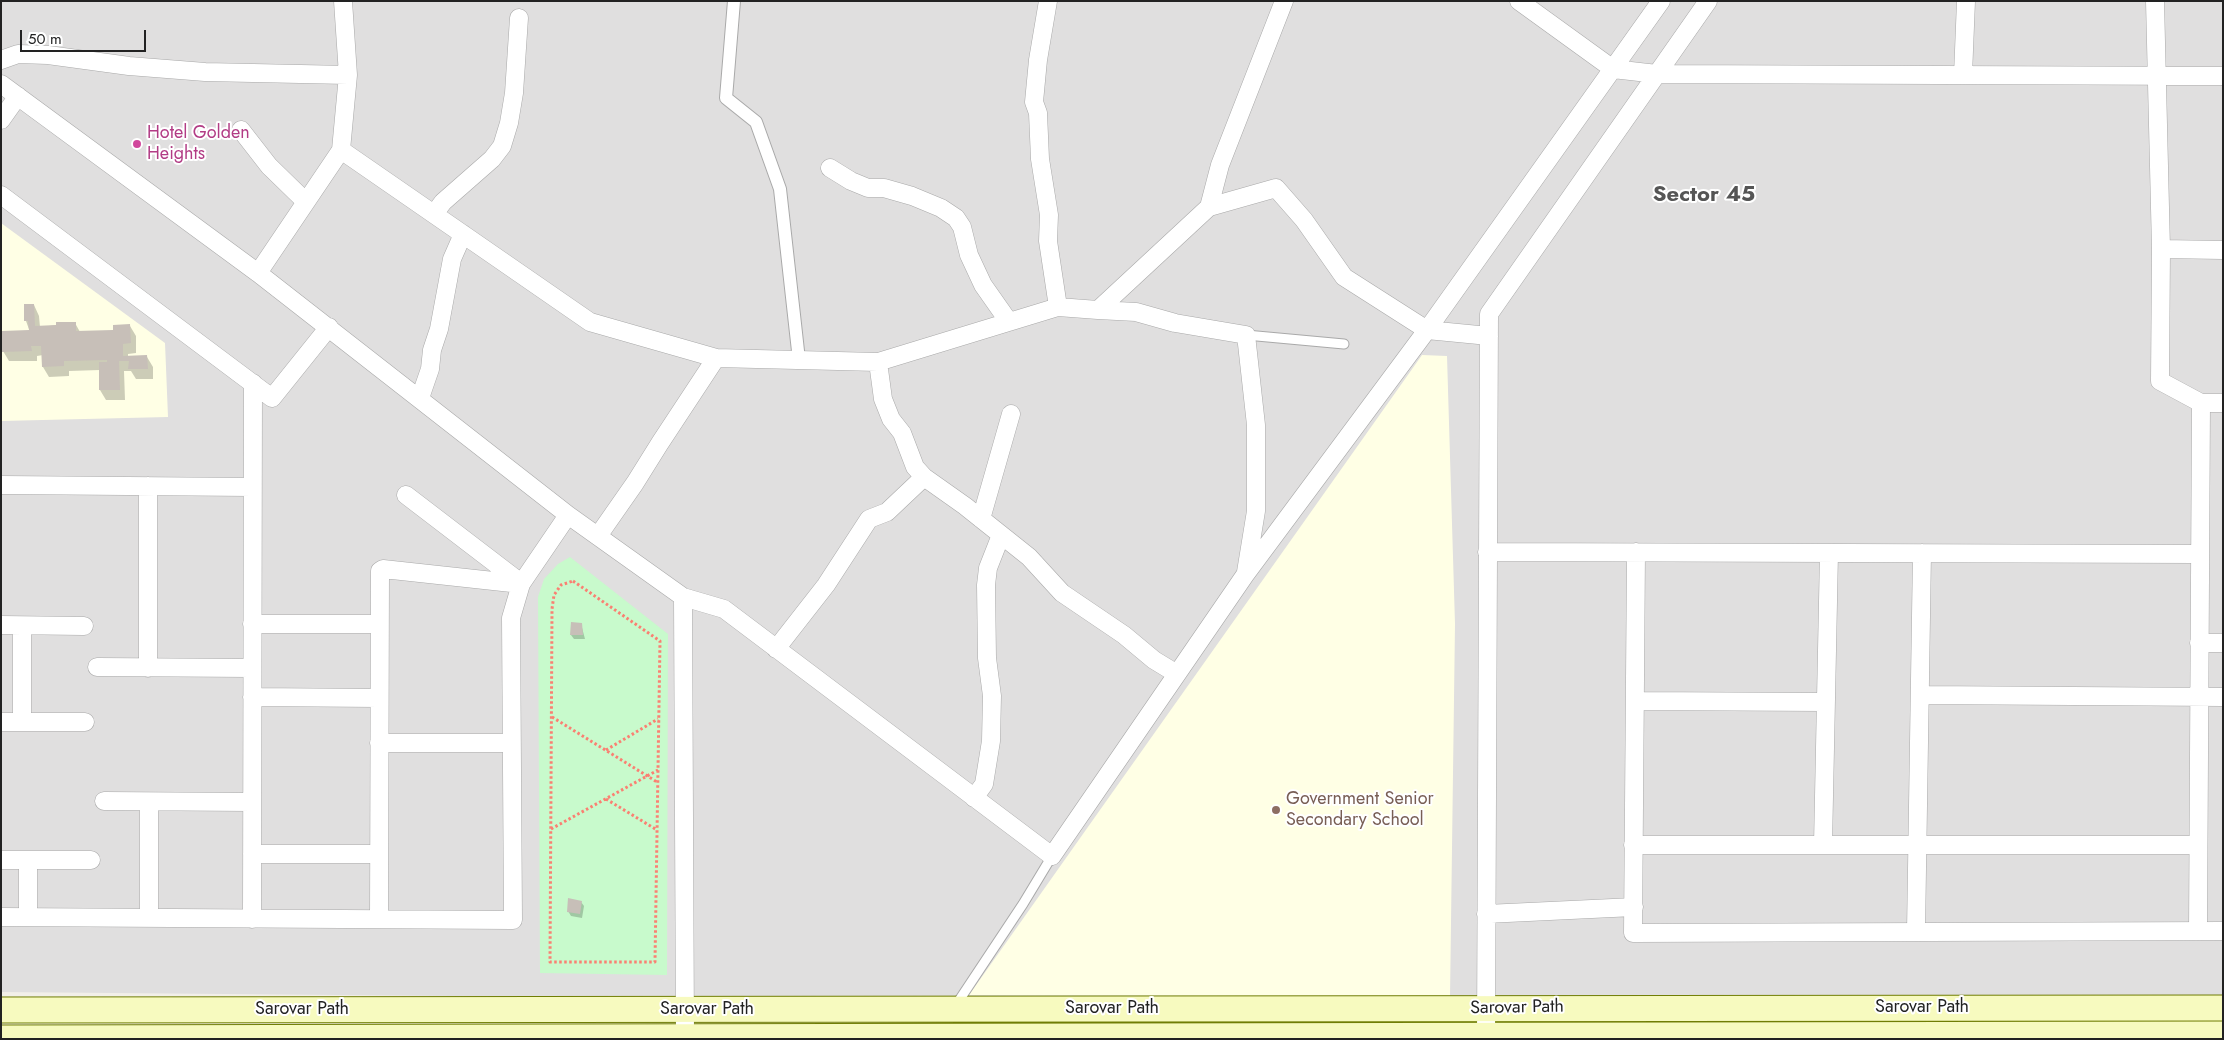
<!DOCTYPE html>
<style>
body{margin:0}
#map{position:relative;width:2224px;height:1040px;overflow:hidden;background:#f2efe9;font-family:Jost,sans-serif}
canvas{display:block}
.frame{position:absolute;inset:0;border:2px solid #222;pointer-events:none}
.scale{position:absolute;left:20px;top:30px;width:126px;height:22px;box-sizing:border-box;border:2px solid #222;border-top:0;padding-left:6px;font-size:15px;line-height:18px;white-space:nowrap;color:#222;-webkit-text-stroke:4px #fff;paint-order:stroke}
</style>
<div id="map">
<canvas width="2224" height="1040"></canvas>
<div class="frame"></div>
<div class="scale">50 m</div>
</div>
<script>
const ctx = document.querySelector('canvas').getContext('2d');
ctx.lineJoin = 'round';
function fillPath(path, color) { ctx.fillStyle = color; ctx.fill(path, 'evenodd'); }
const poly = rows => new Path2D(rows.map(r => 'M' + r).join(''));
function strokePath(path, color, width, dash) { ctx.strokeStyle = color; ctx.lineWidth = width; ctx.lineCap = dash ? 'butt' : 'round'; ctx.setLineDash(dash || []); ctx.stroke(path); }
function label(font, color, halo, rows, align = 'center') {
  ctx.font = font + ' Jost,sans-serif'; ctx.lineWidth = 4; ctx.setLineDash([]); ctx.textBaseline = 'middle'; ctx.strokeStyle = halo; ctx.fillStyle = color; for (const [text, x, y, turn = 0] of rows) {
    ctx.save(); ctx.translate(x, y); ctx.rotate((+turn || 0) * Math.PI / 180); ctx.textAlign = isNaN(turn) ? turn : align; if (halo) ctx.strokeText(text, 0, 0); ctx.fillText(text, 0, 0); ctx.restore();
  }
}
fillPath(poly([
 [1,1,2223,1,2223,998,787,999,1,992]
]), '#e0dfdf');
fillPath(poly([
 [1,223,165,343,168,417,1,421],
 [1422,355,1447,356,1455,624,1450,997,969,995]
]), '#ffffe5');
fillPath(poly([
 [570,557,668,634,667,975,540,973,538,597,544,579,558,564]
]), '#c8facc');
fillPath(poly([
 [34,305,39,316,40,327,75,323,80,332,115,331,130,326,136,336,136,353,128,354,128,357,147,357,153,367,153,379,136,379,131,371,124,371,125,400,106,400,100,390,100,370,69,371,69,376,49,377,43,367,43,355,37,356,37,361,9,361,3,351,30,332,26,321],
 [581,624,585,639,574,639,571,635],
 [581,902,584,906,582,918,571,916,568,911]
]), '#0003');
fillPath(poly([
 [24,304,34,304,35,326,56,325,56,322,76,322,76,331,113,330,113,325,130,324,131,343,123,344,123,356,147,355,148,369,128,369,129,361,119,361,120,390,99,390,99,362,107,362,107,360,64,361,64,366,42,367,41,346,31,346,32,351,2,352,2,331,29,330,28,321,24,321],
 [571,622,582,623,583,635,570,635],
 [568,898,582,901,580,914,567,912]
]), '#c7bfb8');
const service = poly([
 [1246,335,1344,344],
 [956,1005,1023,904,1052,856]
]);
const pedestrian = poly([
 [734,1,726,98,756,122,780,189,799,360]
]);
const minor = poly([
 [1048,1,1038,60,1034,102,1038,113,1040,159,1049,215,1048,241,1058,307],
 [1519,1,1613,69,1657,74,2223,76],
 [2155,1,2161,249,2160,381,2201,403,2223,403],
 [1,60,18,54,48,55,129,66,205,72,348,75],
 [1963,75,1966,1],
 [1,84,258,273,568,515,683,597,685,1037],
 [1,120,18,96],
 [241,130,269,166,306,202],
 [341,150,590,322,716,358,878,362,1058,307,1098,310,1209,207,1276,188,1304,220,1344,277,1427,330,1661,1],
 [830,168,851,181,868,188,884,188,912,196,941,208,956,218,962,227,969,255,983,285,1009,322],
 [1,195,272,398,329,327],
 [1209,207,1220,165,1284,1],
 [434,214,443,202,492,159,502,146,509,123,514,93,519,18],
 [2161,249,2223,250],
 [258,273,341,150,348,75,343,1],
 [1098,310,1136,312,1175,323,1246,335,1256,425,1256,511,1246,572],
 [878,362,883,399,891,419,902,433,915,467,924,477,965,506,1029,557,1062,593,1124,635,1154,660,1177,674],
 [420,398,430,369,432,350,439,329,452,259,463,234],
 [1,485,252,487],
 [406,495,521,583],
 [981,519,1011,414],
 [598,536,635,483,660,443,716,358],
 [1487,552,2199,554],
 [1636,552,1633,933,2223,931],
 [683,597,724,609,1052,856,1245,575,1427,330,1489,336],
 [252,624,379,624],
 [1,625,84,626],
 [2199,643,2223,643],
 [776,649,826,585,869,519,887,512,924,477],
 [97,667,252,668],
 [148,668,148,486],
 [1921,695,2223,697],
 [252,697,379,698],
 [1635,701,1826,702],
 [1,722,85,722],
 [22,722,22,626],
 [379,743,511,743],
 [974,798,984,784,991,741,992,696,987,658,986,585,988,568,1001,535],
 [104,801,252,802],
 [149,802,149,918],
 [1633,845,2198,845],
 [1823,845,1829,553],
 [252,854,379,854],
 [1,860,91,860],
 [1486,914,1634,907],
 [1,917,513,920,511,618,521,584,568,515],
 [28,917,28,860],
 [252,919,253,383],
 [379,919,380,571,383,569,521,584],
 [2198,931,2201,403],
 [1916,932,1922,553],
 [1486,1035,1489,314,1708,1]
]);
const secondary = poly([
 [1,1010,2223,1008],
 [1,1038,2223,1034]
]);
strokePath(service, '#a9a9a9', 11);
strokePath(pedestrian, '#a9a9a9', 14);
strokePath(minor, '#a9a9a9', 19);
strokePath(secondary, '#707d05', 27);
strokePath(poly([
 [573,581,660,641,655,962,550,962,552,609,554,595,561,585,573,581],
 [552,717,657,782],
 [606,750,658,719],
 [606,799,657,830],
 [551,829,658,770]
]), '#fa8072', 3, [2.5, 2.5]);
strokePath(service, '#fff', 9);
strokePath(pedestrian, '#fff', 12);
strokePath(minor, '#fff', 18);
strokePath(secondary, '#f7fabf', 25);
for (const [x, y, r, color] of [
 [137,144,5,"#d1479c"],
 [1276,810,5,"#8d6e63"]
]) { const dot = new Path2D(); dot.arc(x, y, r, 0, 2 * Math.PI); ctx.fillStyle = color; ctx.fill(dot); strokePath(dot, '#fff', 2); }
label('18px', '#b23c85', '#fff', [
 ["Hotel Golden",147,134],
 ["Heights",147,155]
], 'left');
label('18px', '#785e54', '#fff', [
 ["Government Senior",1286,800],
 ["Secondary School",1286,821]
], 'left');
label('18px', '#222', '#fff', [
 ["Sarovar Path",1517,1008,-1],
 ["Sarovar Path",1922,1008],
 ["Sarovar Path",1112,1009],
 ["Sarovar Path",302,1010],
 ["Sarovar Path",707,1010]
]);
label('bold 22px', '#555', '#fff', [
 ["Sector 45",1704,196]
]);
</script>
